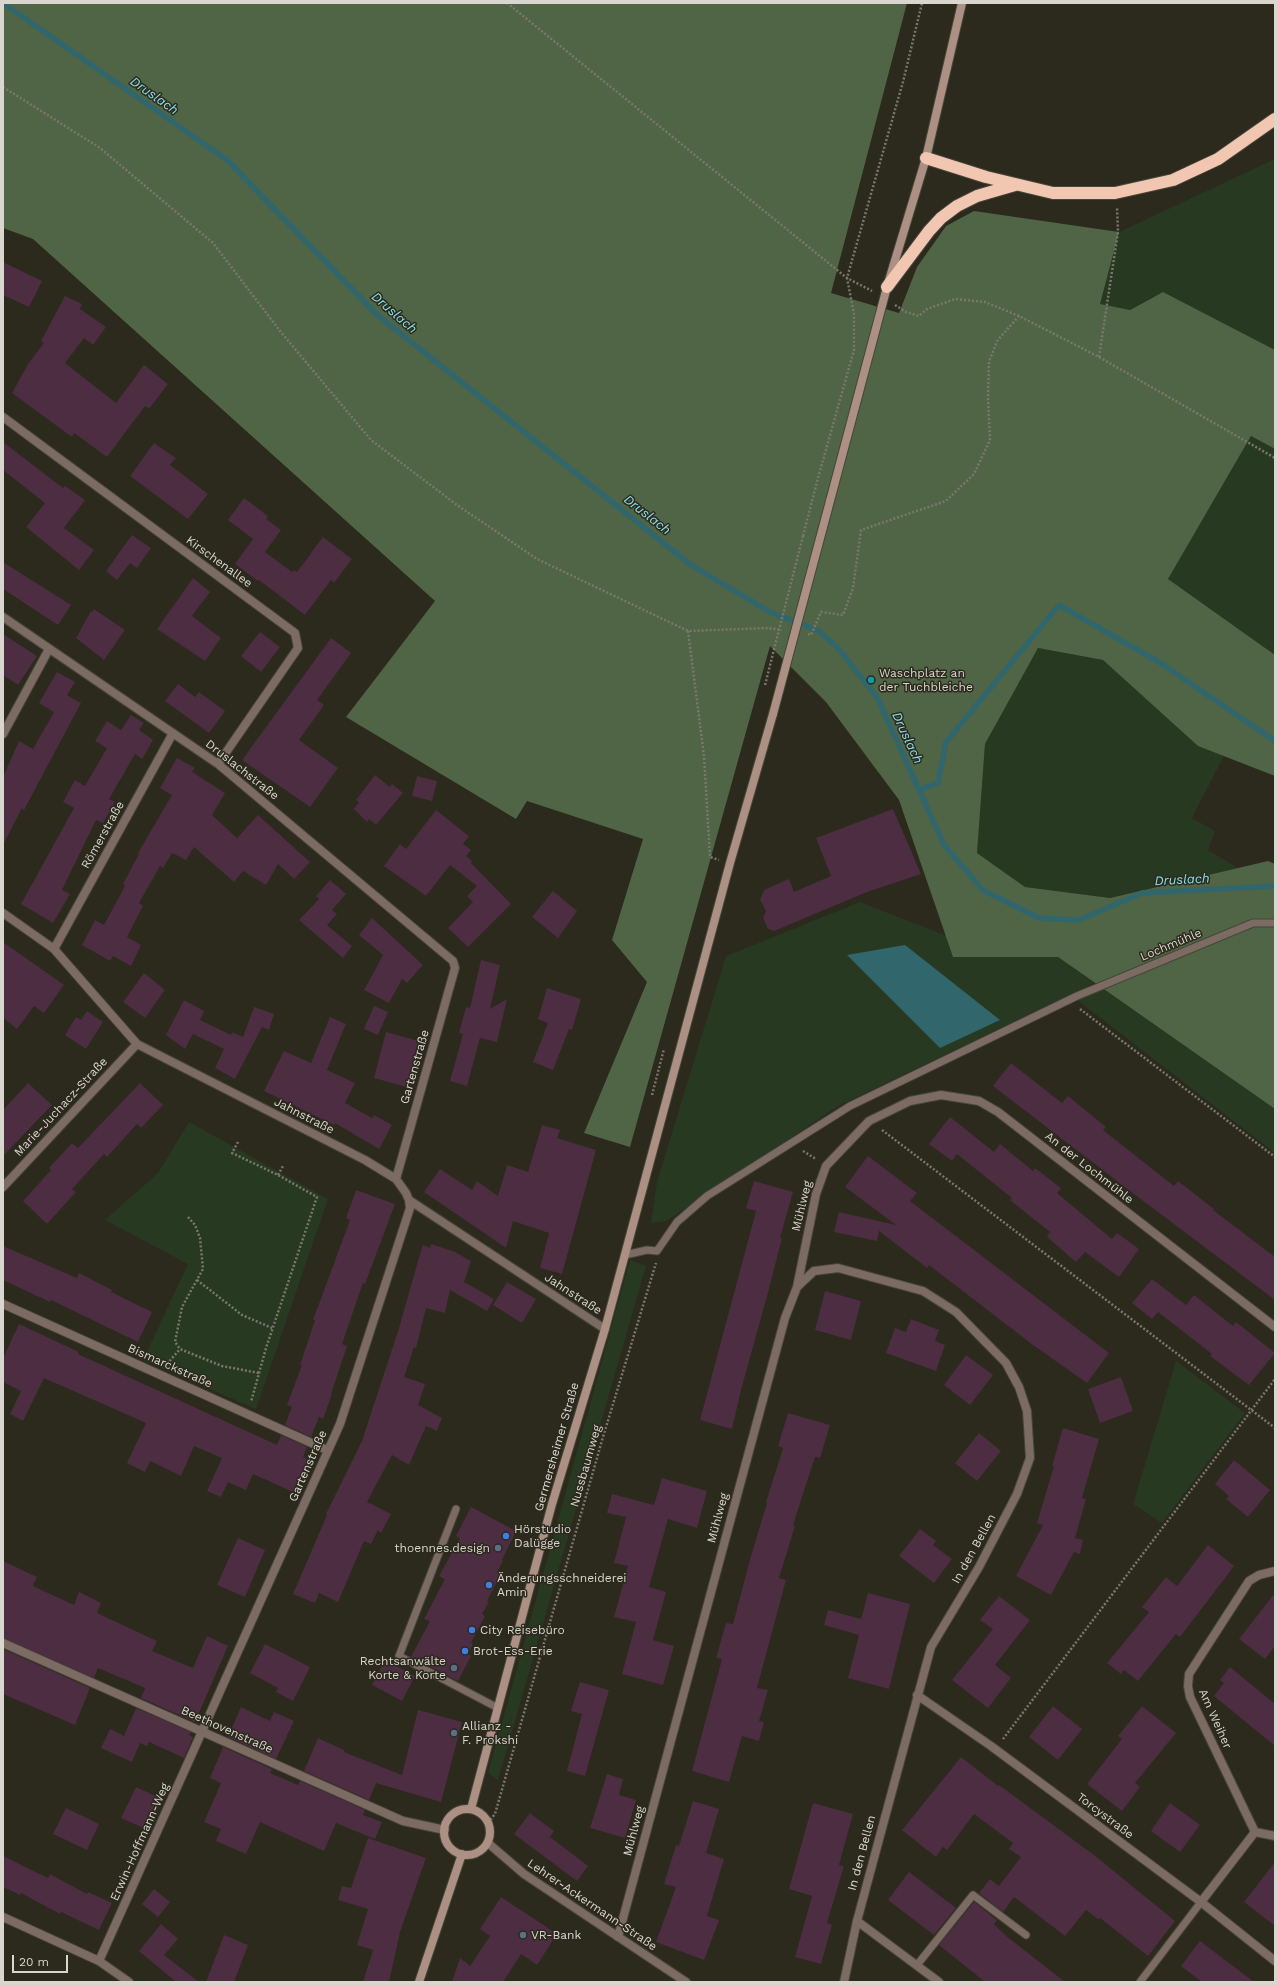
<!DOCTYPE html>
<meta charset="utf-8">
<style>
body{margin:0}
#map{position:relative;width:1278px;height:1985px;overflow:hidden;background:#2c291d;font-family:"Work Sans",sans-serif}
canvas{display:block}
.frame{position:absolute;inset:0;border:4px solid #d8d6cf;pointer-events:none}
.scale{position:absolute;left:12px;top:1955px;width:56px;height:18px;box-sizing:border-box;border:2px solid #d8d6cf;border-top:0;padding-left:5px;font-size:12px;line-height:14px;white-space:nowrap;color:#d8d6cf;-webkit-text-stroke:3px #2c291d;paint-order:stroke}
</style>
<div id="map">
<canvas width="1278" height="1985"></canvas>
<div class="frame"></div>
<div class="scale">20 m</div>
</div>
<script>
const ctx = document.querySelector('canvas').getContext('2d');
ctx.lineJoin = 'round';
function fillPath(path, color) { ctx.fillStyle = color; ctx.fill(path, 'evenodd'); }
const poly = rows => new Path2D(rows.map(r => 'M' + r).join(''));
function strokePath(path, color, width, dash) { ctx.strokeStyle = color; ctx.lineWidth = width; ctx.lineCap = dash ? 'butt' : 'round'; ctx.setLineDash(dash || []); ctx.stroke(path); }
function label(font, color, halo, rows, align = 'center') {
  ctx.font = font + ' "Work Sans",sans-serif'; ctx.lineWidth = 3; ctx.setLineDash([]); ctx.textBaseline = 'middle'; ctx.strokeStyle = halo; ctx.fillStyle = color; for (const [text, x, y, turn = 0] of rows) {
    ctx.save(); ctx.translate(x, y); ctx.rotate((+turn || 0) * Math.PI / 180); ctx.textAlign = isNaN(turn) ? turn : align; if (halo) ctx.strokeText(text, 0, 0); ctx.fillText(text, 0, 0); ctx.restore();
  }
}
fillPath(poly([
 [1275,159,1275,350,1163,292,1129,310,1100,304,1119,232],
 [1251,436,1275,449,1275,655,1168,579],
 [1038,648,1103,660,1198,746,1224,756,1192,818,1215,831,1208,850,1238,868,1110,898,1025,887,977,853,985,744],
 [860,902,947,936,954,957,1058,957,1094,983,838,1106,666,1221,651,1223,657,1182,726,956],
 [1103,989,1275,1109,1275,1153,1076,999],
 [189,1122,328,1199,256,1409,143,1360,188,1264,105,1220,158,1173],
 [630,1260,646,1266,498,1780,488,1773],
 [1176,1361,1245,1413,1162,1523,1133,1504]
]), '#283922');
fillPath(poly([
 [3,3,907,3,831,293,899,313,917,267,946,226,974,211,1119,232,1100,304,1130,310,1163,292,1275,350,1275,449,1251,436,1168,579,1275,655,1275,776,1198,746,1103,660,1038,648,985,744,977,853,1025,887,1110,898,1268,861,1275,864,1275,1109,1058,957,953,957,899,800,826,702,770,646,630,1147,584,1133,647,982,612,940,643,839,527,801,516,819,346,717,435,601,33,239,3,228]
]), '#4f6545');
fillPath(poly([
 [905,945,1000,1020,940,1048,847,955]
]), '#32666d');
strokePath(poly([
 [3,3,227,160,376,314,691,565,770,612,819,631,837,647,877,697,944,845,983,890,1039,918,1079,920,1142,893,1275,886],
 [919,790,938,783,946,742,1059,605,1159,662,1275,741]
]), '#32666d', 5.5);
fillPath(poly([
 [3,262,42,281,29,307,3,295],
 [65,296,82,304,80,309,106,327,93,345,84,338,65,363,116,403,144,365,168,384,149,409,145,406,107,457,74,433,72,437,12,393,28,364,44,343,41,341],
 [3,442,63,488,65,486,85,500,64,528,94,550,79,570,26,527,45,503,3,470],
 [154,443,176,458,170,465,208,494,188,519,130,476],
 [244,498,268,516,266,519,281,530,265,552,292,572,294,570,297,572,323,537,352,559,334,583,331,580,305,615,259,580,258,581,235,564,253,539,228,520],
 [132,535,151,548,137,568,130,563,117,580,106,571],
 [3,562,71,605,58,625,3,589],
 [193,578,210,592,192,616,221,638,205,661,157,629],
 [94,609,125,630,104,660,76,638,91,611,92,612],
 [260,632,280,647,261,672,241,656],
 [3,634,37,656,18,685,3,675],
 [331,638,351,653,317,700,324,705,299,740,338,768,310,807,242,760],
 [57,672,75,682,67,695,81,703,24,810,22,808,3,845,3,777,19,741,33,749,54,712,39,703],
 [178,684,195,697,199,692,225,711,209,733,165,701],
 [131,715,144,723,139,730,153,740,142,759,135,754,109,799,115,802,103,823,96,820,62,890,70,894,53,923,21,904,74,808,63,802,75,780,85,786,107,748,95,741,107,721,121,730],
 [177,758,195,768,192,772,225,793,212,815,237,838,258,815,310,862,294,879,278,864,266,885,243,871,234,882,194,847,186,860,172,853,163,868,160,866,139,903,143,906,127,937,141,945,131,966,113,956,110,961,82,945,95,920,104,925,125,886,123,884,139,854,138,853,172,795,160,788],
 [375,775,390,787,392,784,403,793,376,825,369,819,367,822,354,809,359,802,356,800],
 [417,776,437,781,432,801,412,796],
 [893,809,921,874,867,892,774,931,768,929,763,918,766,911,760,900,764,890,789,879,794,892,831,876,816,838],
 [436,810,469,836,463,844,471,850,466,856,472,861,471,863,511,904,468,947,448,928,473,902,467,896,477,886,450,865,426,896,384,866,400,844,406,849],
 [330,880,346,894,332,910,337,914,327,925,352,946,343,958,299,920,319,899,316,896],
 [553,891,577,911,558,938,532,917],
 [372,918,423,965,407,983,402,979,389,1003,364,990,383,955,359,935],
 [3,942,64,985,44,1013,34,1006,17,1029,3,1018],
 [481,960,500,965,490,1009,507,999,497,1042,480,1038,467,1086,450,1081,463,1034,459,1033,466,1007,470,1008],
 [144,973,165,990,145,1018,123,1002],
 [547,988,581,999,572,1030,569,1029,553,1070,533,1062,548,1023,538,1019],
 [184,1000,204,1011,200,1020,231,1035,232,1032,243,1037,254,1007,274,1014,269,1030,262,1027,235,1079,215,1068,224,1049,193,1034,185,1049,166,1035],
 [374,1006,388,1012,378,1035,364,1029],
 [87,1011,103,1022,86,1049,65,1035,76,1017,81,1020],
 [330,1017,346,1024,327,1070,355,1083,345,1103,372,1118,374,1115,392,1125,379,1149,335,1123,334,1125,264,1091,284,1051,311,1063],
 [386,1032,419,1041,407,1087,374,1078],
 [1011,1063,1062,1103,1068,1096,1106,1127,1103,1130,1174,1186,1178,1181,1214,1209,1213,1210,1275,1257,1275,1300,1134,1194,993,1086],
 [28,1083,52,1105,3,1156,3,1110],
 [140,1083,163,1105,141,1128,137,1124,107,1157,104,1154,72,1189,76,1192,47,1224,23,1201,51,1170,49,1168,72,1143,78,1148],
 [950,1117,994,1152,1000,1144,1033,1171,1035,1168,1061,1188,1057,1193,1112,1239,1117,1233,1139,1249,1119,1277,1085,1252,1076,1262,1047,1237,1050,1232,1010,1200,1012,1198,957,1154,952,1161,929,1144],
 [542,1125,560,1130,557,1138,596,1150,562,1274,540,1268,549,1233,513,1221,506,1248,424,1192,440,1169,472,1190,477,1181,498,1196,507,1165,528,1172],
 [868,1156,917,1193,910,1201,1109,1353,1087,1383,1033,1345,929,1265,927,1268,879,1231,877,1241,834,1232,839,1212,896,1225,845,1187],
 [754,1181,793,1192,780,1238,782,1238,769,1289,741,1390,732,1429,700,1420,756,1211,746,1208],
 [356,1190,395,1204,365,1284,363,1283,342,1344,347,1346,331,1394,332,1394,323,1419,319,1417,311,1437,285,1425,292,1407,287,1405,302,1365,300,1365,315,1320,313,1320,350,1220,346,1218],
 [431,1244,455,1252,471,1261,464,1282,494,1299,487,1311,450,1290,445,1313,426,1308,416,1348,414,1347,404,1377,425,1384,418,1405,442,1418,437,1431,426,1426,409,1465,392,1455,367,1502,391,1514,381,1533,378,1530,371,1544,364,1541,338,1602,319,1593,315,1603,293,1594,327,1515,326,1514,362,1441,399,1328,418,1261,423,1245,430,1248],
 [3,1246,77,1278,79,1273,112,1290,111,1292,152,1312,138,1342,51,1300,50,1302,3,1280],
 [1152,1279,1186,1305,1194,1295,1233,1326,1236,1322,1275,1353,1249,1385,1210,1356,1212,1354,1158,1312,1152,1319,1132,1303],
 [507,1282,536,1299,522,1323,493,1305],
 [825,1291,861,1301,851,1340,815,1330],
 [911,1319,939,1330,935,1341,945,1345,936,1371,886,1353,895,1328,906,1332],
 [19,1324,79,1352,78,1354,277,1445,281,1435,307,1447,303,1457,308,1459,293,1492,253,1474,246,1490,228,1482,221,1497,207,1491,222,1458,194,1446,181,1476,150,1461,145,1472,127,1463,146,1423,44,1378,23,1421,10,1414,21,1391,3,1382,3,1358],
 [966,1355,993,1375,970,1405,944,1385],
 [1121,1377,1133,1411,1100,1423,1088,1389],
 [788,1413,830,1425,820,1458,815,1457,793,1525,795,1526,779,1578,786,1580,757,1688,768,1690,759,1721,764,1722,759,1741,742,1736,729,1782,692,1771,722,1659,716,1658,726,1623,733,1624,751,1556,767,1503,766,1502,783,1448,778,1446],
 [1063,1428,1099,1439,1082,1498,1086,1499,1075,1538,1083,1540,1080,1554,1074,1552,1051,1595,1016,1576,1043,1525,1037,1523,1054,1466,1052,1466],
 [979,1433,1001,1451,977,1481,955,1463],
 [1234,1460,1270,1490,1248,1517,1226,1499,1229,1496,1215,1484],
 [662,1478,707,1491,697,1528,668,1519,649,1587,666,1592,653,1640,674,1646,663,1685,622,1674,636,1622,614,1617,628,1566,614,1563,626,1517,607,1513,612,1494,654,1505],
 [471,1507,516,1531,502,1560,503,1561,497,1572,501,1574,487,1601,489,1602,482,1614,485,1616,471,1643,473,1644,468,1654,471,1656,458,1681,411,1657,430,1621,424,1619,445,1579,439,1576,460,1538,456,1536],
 [920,1529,936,1541,933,1545,952,1559,934,1583,899,1556],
 [238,1538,265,1550,245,1597,217,1585],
 [1208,1545,1234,1566,1180,1637,1176,1634,1138,1681,1124,1670,1121,1674,1107,1663,1149,1612,1142,1607,1166,1577,1177,1586],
 [3,1561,37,1577,33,1586,74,1605,79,1592,101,1603,97,1613,157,1641,152,1651,193,1668,207,1636,228,1646,195,1722,141,1698,145,1688,98,1668,94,1678,3,1638],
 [868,1593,910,1604,889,1689,848,1678,859,1635,824,1625,828,1610,861,1619],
 [1275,1593,1275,1646,1265,1659,1239,1639],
 [999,1596,1030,1620,995,1665,1011,1678,988,1708,952,1680,993,1629,980,1620],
 [265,1644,310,1667,293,1701,276,1692,278,1688,250,1673],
 [3,1649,90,1688,75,1725,3,1694],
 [385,1660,415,1676,402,1701,372,1685],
 [1230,1667,1275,1704,1275,1746,1214,1696,1224,1683,1220,1680],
 [580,1682,609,1690,585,1776,567,1771,582,1714,571,1711],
 [1053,1706,1082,1729,1058,1760,1029,1737],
 [1142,1706,1176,1733,1135,1783,1140,1787,1122,1811,1087,1784,1122,1739,1118,1736],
 [241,1707,270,1721,274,1712,294,1721,276,1759,228,1737],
 [136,1708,191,1732,189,1735,193,1737,184,1758,149,1742,147,1746,140,1743,132,1762,101,1748,110,1729,124,1736],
 [418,1710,462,1722,441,1802,376,1783,369,1800,304,1771,318,1738,344,1750,344,1752,402,1775],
 [223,1747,272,1769,270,1773,298,1785,300,1781,365,1810,363,1815,382,1822,375,1839,336,1823,324,1851,260,1822,246,1854,216,1841,221,1829,204,1822,221,1783,210,1778],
 [961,1757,998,1786,999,1785,1094,1855,1175,1921,1148,1956,1100,1918,1098,1919,1086,1910,1065,1936,1014,1897,1003,1912,979,1893,990,1879,999,1886,1021,1857,1009,1849,1013,1843,974,1814,947,1850,943,1847,936,1857,902,1830],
 [607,1774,623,1779,619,1795,636,1800,625,1838,590,1828],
 [136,1787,162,1799,148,1830,121,1818],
 [693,1801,719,1809,706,1853,724,1859,707,1916,719,1920,704,1960,656,1942,676,1887,664,1884,676,1845,679,1846],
 [813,1803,853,1814,839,1865,844,1866,827,1923,832,1925,821,1964,795,1957,812,1896,789,1889],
 [1170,1803,1200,1825,1180,1852,1151,1831],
 [66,1808,99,1824,87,1850,53,1834],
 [530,1813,554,1831,550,1837,588,1866,577,1881,514,1834],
 [368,1838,426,1858,400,1932,389,1982,363,1982,373,1950,357,1945,368,1909,338,1900,342,1886,351,1888],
 [3,1856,48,1878,50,1874,87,1894,88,1892,112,1903,99,1930,61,1912,60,1914,21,1893,20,1895,3,1887],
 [1275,1862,1275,1926,1244,1902],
 [909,1872,956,1908,934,1935,888,1900],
 [154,1889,170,1902,158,1917,142,1904],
 [501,1897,557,1934,537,1965,521,1954,503,1982,452,1982,460,1958,470,1966,490,1936,480,1929],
 [974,1902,997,1920,994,1924,1005,1935,1065,1982,985,1982,939,1945],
 [161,1924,178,1939,164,1955,199,1982,176,1982,139,1951],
 [224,1935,248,1945,234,1982,206,1982],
 [1200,1941,1254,1982,1202,1982,1181,1966]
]), '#4c2d41');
const lane = poly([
 [625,1255,647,1250,657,1251,677,1222,707,1196,850,1106,1077,996,1253,923,1275,923],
 [456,1509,399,1656,498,1708],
 [917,1965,973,1895,1026,1935],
 [1140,1982,1201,1902]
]);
const street = poly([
 [3,417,295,633,298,648,218,764],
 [3,617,218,764,453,961,455,968,396,1179],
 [3,734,49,649],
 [3,913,54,949,137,1044,365,1160,396,1179,406,1193,409,1200,605,1329],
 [54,949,173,733],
 [3,1187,137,1044],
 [797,1287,814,1271,838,1268,923,1291,956,1312,1006,1363,1019,1387,1027,1411,1030,1458,1017,1494,979,1567,931,1647,857,1921,844,1982],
 [3,1304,327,1450],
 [3,1643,403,1821,445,1830],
 [917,1695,991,1746,1201,1902,1275,1961],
 [1255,1832,1190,1697,1188,1686,1189,1674,1249,1581,1259,1575,1275,1571],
 [1255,1832,1275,1836],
 [488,1843,524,1874,686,1982],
 [1201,1902,1255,1832],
 [3,1917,99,1961,129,1982],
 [857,1921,939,1982],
 [618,1937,785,1318,797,1287,816,1194,826,1166,869,1121,910,1101,941,1095,979,1101,998,1112,1275,1327],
 [99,1961,340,1424,410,1208,409,1200]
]);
const secondary = poly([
 [830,501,887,287,926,158,962,3],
 [471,1809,552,1504,605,1329,730,863,773,714],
 '444 1832a23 23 0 1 1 46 0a23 23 0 1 1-46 0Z',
 [419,1982,462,1854]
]);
const highway = poly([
 [926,158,986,177,1053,193,1115,193,1173,180,1218,159,1275,119],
 [887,287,929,231,941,218,957,206,977,196,1015,185]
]);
strokePath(lane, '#484539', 9);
strokePath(street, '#484539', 10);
strokePath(secondary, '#484539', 10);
strokePath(highway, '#484539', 14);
strokePath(poly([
 [507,3,847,278,872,291],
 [3,87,100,148,213,243,280,331,371,440,457,505,537,559,688,631,768,628,782,630],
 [895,305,906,312,919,316,927,309,955,299,985,302,1019,316,1099,357,1275,458],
 [1099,357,1118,232,1117,207],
 [803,536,818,478,854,350,854,314,847,278,903,82,922,3],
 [688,631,704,756,710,857,719,860],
 [808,634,811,635,821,612,843,615,853,588,861,530,946,501,974,474,990,440,988,398,989,362,997,341,1019,316],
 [1080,1009,1275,1157],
 [652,1095,664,1049],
 [882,1130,1275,1428],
 [238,1142,232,1153,278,1175,317,1197,266,1348,251,1402],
 [803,1151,816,1159],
 [278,1175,283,1166],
 [188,1217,195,1225,200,1238,203,1269,182,1307,175,1342,180,1349,222,1366,259,1373],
 [197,1280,242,1315,272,1328],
 [167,1364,180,1349],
 [1003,1739,1275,1379],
 [488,1823,495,1814,603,1437,656,1263]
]), '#7a786e', 2.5, [2, 2]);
strokePath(lane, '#7c6b63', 7);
strokePath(street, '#7c6b63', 8);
strokePath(secondary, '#ab9083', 8);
strokePath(highway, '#f1c7b2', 12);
const secondaryBridge = poly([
 [773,714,830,501]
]);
strokePath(secondaryBridge, '#484539', 10, []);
strokePath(poly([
 [765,685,803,536]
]), '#7a786e', 2.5, [2, 2]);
strokePath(secondaryBridge, '#ab9083', 8);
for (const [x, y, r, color] of [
 [871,680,4,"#0f9aa8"],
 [506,1536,4,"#3f7fe0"],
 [498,1548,4,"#5c6f8a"],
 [489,1585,4,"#3f7fe0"],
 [472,1630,4,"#3f7fe0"],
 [465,1651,4,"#3f7fe0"],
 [454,1668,4,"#5c6f8a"],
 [454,1733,4,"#5c6f8a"],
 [523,1935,4,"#5c6f8a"]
]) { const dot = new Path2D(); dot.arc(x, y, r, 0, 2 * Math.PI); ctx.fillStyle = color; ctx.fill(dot); strokePath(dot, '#2c291d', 1.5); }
label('12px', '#d8d6cf', '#2c291d', [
 ["Kirschenallee",219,562,36],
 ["Druslachstraße",242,770,38],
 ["Römerstraße",103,835,-61],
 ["Lochmühle",1171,945,-23],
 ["Gartenstraße",415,1067,-74],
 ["Marie-Juchacz-Straße",61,1107,-47],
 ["Jahnstraße",304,1116,27],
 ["An der Lochmühle",1089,1168,38],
 ["Mühlweg",802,1206,-76],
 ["Jahnstraße",573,1294,33],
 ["Bismarckstraße",170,1366,24],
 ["Germersheimer Straße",557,1447,-74],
 ["Gartenstraße",308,1466,-66],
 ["Nussbaumweg",586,1466,-74],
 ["Mühlweg",718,1518,-75],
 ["In den Bellen",974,1549,-61],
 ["Am Weiher",1215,1719,66],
 ["Beethovenstraße",227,1730,24],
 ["Torcystraße",1105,1816,37],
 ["Mühlweg",634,1831,-75],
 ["Erwin-Hoffmann-Weg",140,1842,-66],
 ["In den Bellen",862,1853,-75],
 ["Lehrer-Ackermann-Straße",592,1905,34]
]);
label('12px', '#d8d6cf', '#2c291d', [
 ["Waschplatz an",879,673],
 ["der Tuchbleiche",879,687],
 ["Hörstudio",514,1529],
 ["Dalügge",514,1543],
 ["thoennes.design",490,1548,"right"],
 ["Änderungsschneiderei",497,1578],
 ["Amin",497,1592],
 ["City Reisebüro",480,1630],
 ["Brot-Ess-Erie",473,1651],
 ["Rechtsanwälte",446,1661,"right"],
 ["Korte & Korte",446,1675,"right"],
 ["Allianz -",462,1726],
 ["F. Prokshi",462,1740],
 ["VR-Bank",531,1935]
], 'left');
label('italic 13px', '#88e0ec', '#2c291d', [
 ["Druslach",154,96,35],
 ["Druslach",394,313,41],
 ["Druslach",647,515,38],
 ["Druslach",907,738,65],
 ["Druslach",1182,880,-3]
]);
</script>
